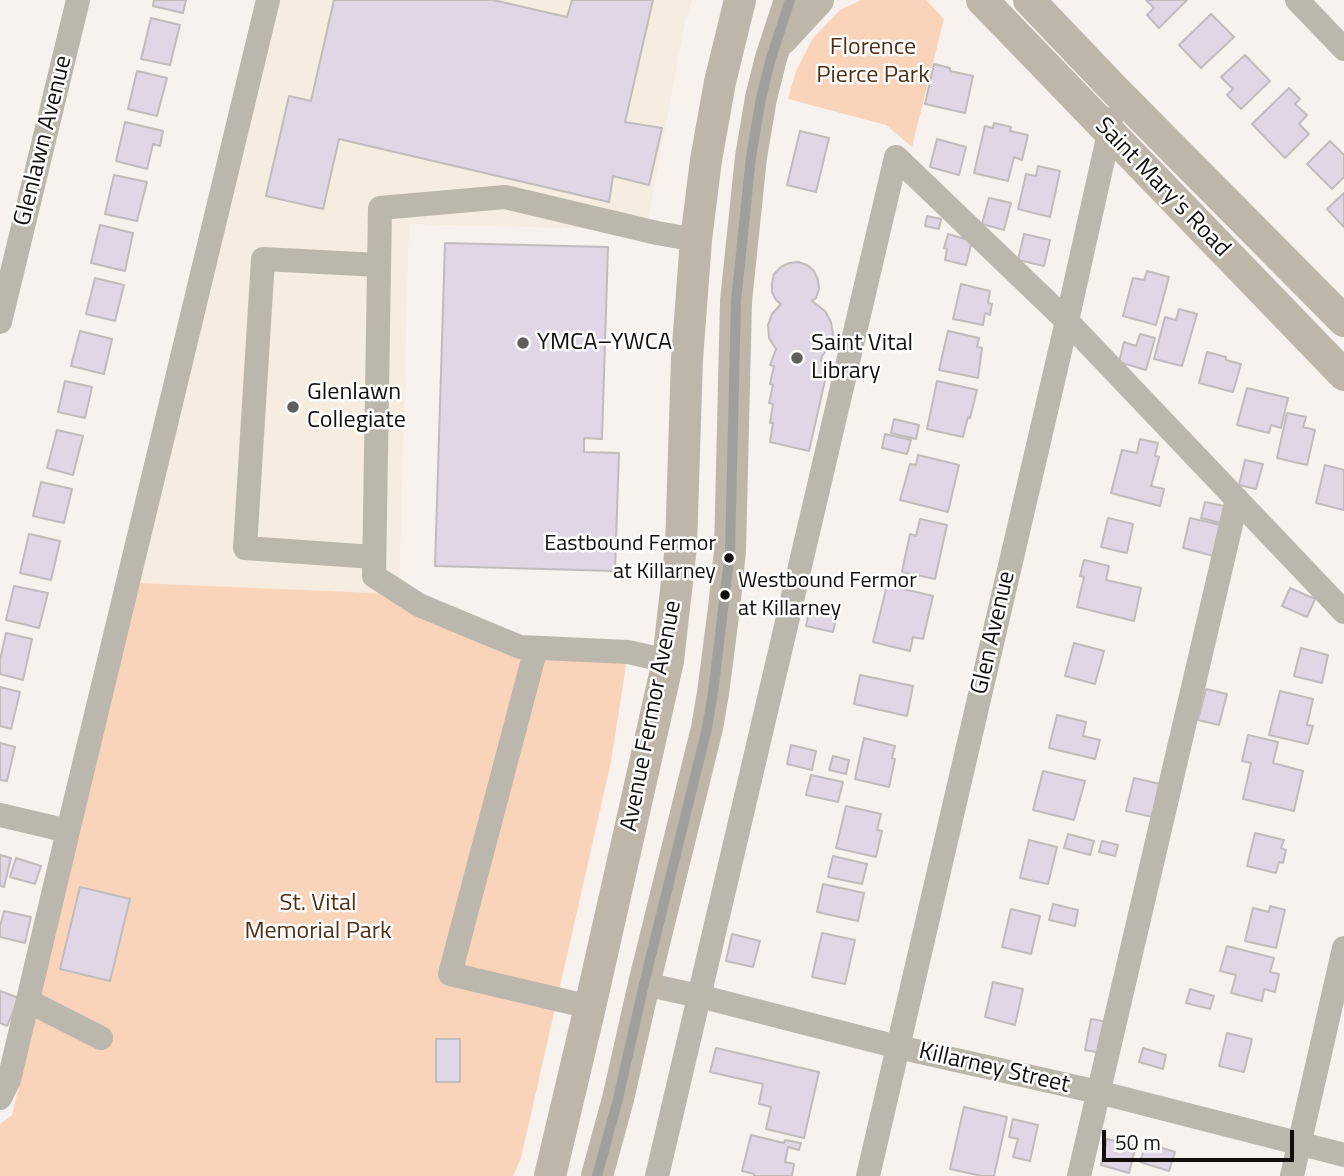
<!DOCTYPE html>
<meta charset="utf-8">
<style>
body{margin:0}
#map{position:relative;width:1344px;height:1176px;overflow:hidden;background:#f8f2ee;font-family:"Titillium Web",sans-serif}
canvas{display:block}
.scale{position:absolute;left:1102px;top:1130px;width:192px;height:32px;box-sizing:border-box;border:4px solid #120e0c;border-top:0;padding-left:9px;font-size:21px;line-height:24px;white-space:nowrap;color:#120e0c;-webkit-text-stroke:5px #fff;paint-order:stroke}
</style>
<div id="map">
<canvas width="1344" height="1176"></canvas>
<div class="scale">50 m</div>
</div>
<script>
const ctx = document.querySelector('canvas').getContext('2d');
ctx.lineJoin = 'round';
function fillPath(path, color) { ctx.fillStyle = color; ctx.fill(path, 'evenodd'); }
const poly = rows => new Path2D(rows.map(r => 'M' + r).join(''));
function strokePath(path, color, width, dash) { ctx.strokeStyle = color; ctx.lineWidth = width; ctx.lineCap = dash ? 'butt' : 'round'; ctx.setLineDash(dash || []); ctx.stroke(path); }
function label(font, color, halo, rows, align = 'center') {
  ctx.font = font + ' "Titillium Web",sans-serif'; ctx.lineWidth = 5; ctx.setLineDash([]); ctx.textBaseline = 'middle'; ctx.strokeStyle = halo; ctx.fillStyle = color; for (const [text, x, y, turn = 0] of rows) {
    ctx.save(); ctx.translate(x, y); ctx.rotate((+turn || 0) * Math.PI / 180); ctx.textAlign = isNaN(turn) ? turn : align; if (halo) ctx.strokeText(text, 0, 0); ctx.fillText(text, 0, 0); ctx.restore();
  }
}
fillPath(poly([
 [280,0,692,0,685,22,646,230,409,224,399,594,139,583]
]), '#f6ecdf');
fillPath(poly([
 [861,0,926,0,944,19,912,147,886,125,788,99,796,71,813,38,840,10],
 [139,583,399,594,520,647,628,652,611,762,521,1158,513,1176,0,1176,0,1124,12,1115]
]), '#f9d4bb');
const building = poly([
 [154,0,186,0,183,13,153,6,154,0],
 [334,0,493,0,567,17,572,0,653,0,625,122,662,128,649,185,613,176,609,202,339,139,323,209,266,196,289,96,311,101,334,0],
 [1146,0,1187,0,1159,28,1147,15,1154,8,1146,0],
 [1211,14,1234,37,1201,68,1179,45,1211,14],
 [151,18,180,25,170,65,141,59,151,18],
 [1245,55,1270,81,1241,109,1227,95,1233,89,1221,77,1245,55],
 [934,64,950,68,950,71,973,76,965,113,925,104,934,64],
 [137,71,167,78,157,116,128,109,137,71],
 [1289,88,1300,99,1295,104,1307,115,1299,124,1309,134,1285,158,1252,124,1289,88],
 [125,122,163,131,160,146,153,144,147,169,116,161,125,122],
 [994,123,1011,127,1010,131,1028,135,1022,160,1014,157,1008,181,974,173,985,126,993,128,994,123],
 [800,131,829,138,816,192,787,185,800,131],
 [937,139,966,147,959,175,930,167,937,139],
 [1330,141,1344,155,1344,177,1332,189,1307,164,1330,141],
 [1038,166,1060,171,1050,217,1018,209,1026,174,1036,176,1038,166],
 [114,175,147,182,137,221,105,214,114,175],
 [1344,193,1344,227,1327,209,1344,193],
 [989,198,1011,203,1004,230,982,224,989,198],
 [927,216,941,219,939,229,925,226,927,216],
 [100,225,133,233,125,271,91,263,100,225],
 [948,234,972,241,966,265,945,260,947,249,944,248,948,234],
 [1024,234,1050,240,1044,266,1018,260,1024,234],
 [445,243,608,247,602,439,584,438,584,452,619,453,615,571,435,566,445,243],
 [798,262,807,265,814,271,818,280,819,289,816,298,812,301,825,311,831,322,833,335,829,347,822,356,821,361,829,363,809,451,770,442,773,423,770,423,773,404,769,403,773,385,770,384,774,366,770,365,776,349,769,338,768,325,772,314,781,304,776,300,772,292,772,283,774,274,781,267,789,263,798,262],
 [1147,271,1169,277,1156,325,1123,316,1133,278,1144,280,1147,271],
 [95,278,124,285,115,321,86,314,95,278],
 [961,284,990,291,988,303,992,304,990,315,985,313,983,325,953,319,961,284],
 [1179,309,1197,314,1182,366,1154,359,1165,317,1176,320,1179,309],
 [80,331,112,339,104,374,71,366,80,331],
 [948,331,979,338,977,347,982,348,978,378,939,370,948,331],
 [1140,334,1155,338,1146,370,1119,362,1124,342,1136,346,1140,334],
 [1207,352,1226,357,1226,360,1241,364,1233,392,1199,383,1207,352],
 [65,381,92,387,85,418,58,412,65,381],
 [937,381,977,390,970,418,968,417,963,437,927,429,937,381],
 [1247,388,1288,398,1281,428,1271,425,1269,433,1237,425,1247,388],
 [1287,413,1306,417,1303,427,1315,430,1307,465,1277,458,1287,413],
 [894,419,919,425,916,439,891,433,894,419],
 [57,430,83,436,73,475,47,468,57,430],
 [885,434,911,440,907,454,882,448,885,434],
 [1140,439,1158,443,1155,456,1159,457,1151,486,1164,489,1160,506,1111,493,1122,450,1137,453,1140,439],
 [918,455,959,465,948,512,900,500,910,464,916,465,918,455],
 [1245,460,1263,464,1256,489,1239,485,1245,460],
 [1325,465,1344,470,1344,510,1316,503,1325,465],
 [41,482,72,489,64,523,33,516,41,482],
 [1205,502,1229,507,1225,524,1201,518,1205,502],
 [1108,518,1133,524,1127,553,1101,547,1108,518],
 [1190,518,1221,525,1214,556,1183,548,1190,518],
 [920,519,947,525,935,579,902,572,910,534,916,536,920,519],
 [29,534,60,541,51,580,20,573,29,534],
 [1084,560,1109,566,1106,580,1141,588,1134,621,1077,607,1084,577,1080,576,1084,560],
 [887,585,933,596,923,639,913,637,910,651,873,642,887,585],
 [14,586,48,593,39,628,6,620,14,586],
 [1290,588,1315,599,1307,617,1282,606,1290,588],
 [810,608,837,614,833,632,806,626,810,608],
 [6,633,32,639,23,680,0,674,0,660,6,633],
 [1074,643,1104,651,1095,684,1065,676,1074,643],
 [1301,648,1328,655,1322,683,1294,676,1301,648],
 [860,675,913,686,907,716,854,704,860,675],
 [0,687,20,692,11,729,0,726,0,687],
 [1206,689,1227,694,1219,725,1198,720,1206,689],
 [1280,691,1313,699,1307,725,1313,726,1308,744,1269,735,1280,691],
 [1057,715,1086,722,1083,736,1100,740,1095,759,1049,748,1057,715],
 [1248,735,1278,742,1273,763,1303,771,1294,811,1243,799,1251,763,1242,761,1248,735],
 [864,738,895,746,892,758,895,759,889,787,855,779,864,738],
 [0,743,15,747,7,781,0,780,0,743],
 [791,745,816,751,812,770,787,764,791,745],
 [833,756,849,760,846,774,829,770,833,756],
 [1043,771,1085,781,1074,820,1033,810,1043,771],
 [811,775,843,782,838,802,806,795,811,775],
 [1134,778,1165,785,1157,818,1126,811,1134,778],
 [846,806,881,814,877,830,882,831,876,857,836,848,846,806],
 [1255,833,1284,840,1281,848,1286,850,1283,863,1279,862,1276,873,1247,866,1255,833],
 [1068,834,1094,841,1090,855,1064,848,1068,834],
 [1029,840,1057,847,1048,884,1020,878,1029,840],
 [1102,841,1118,845,1115,856,1099,852,1102,841],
 [0,855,11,858,4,887,0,886,0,855],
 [833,856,867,864,862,884,828,877,833,856],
 [16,858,41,866,35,884,10,877,16,858],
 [823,884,864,893,858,921,817,912,823,884],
 [80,887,130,899,110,981,60,969,80,887],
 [1053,904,1078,910,1075,926,1049,920,1053,904],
 [1270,906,1285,910,1276,948,1245,941,1253,908,1269,912,1270,906],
 [1011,909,1040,916,1031,954,1002,947,1011,909],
 [4,911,31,917,25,943,0,937,0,926,4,911],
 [822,933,855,940,845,984,812,977,822,933],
 [732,934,760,941,753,967,726,961,732,934],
 [1227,946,1274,958,1270,972,1279,974,1275,992,1264,989,1262,1001,1231,993,1236,975,1220,971,1227,946],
 [993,982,1023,989,1015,1025,985,1017,993,982],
 [1190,989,1214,996,1210,1009,1186,1003,1190,989],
 [0,991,19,998,7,1026,0,1023,0,991],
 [1091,1019,1107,1022,1101,1053,1085,1050,1091,1019],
 [1227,1033,1252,1039,1244,1072,1219,1066,1227,1033],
 [436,1039,460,1039,460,1082,436,1082,436,1039],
 [716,1048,819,1072,804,1138,766,1129,771,1107,759,1104,763,1084,710,1072,716,1048],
 [1143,1048,1166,1055,1163,1069,1139,1062,1143,1048],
 [964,1107,1007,1117,994,1176,982,1176,950,1169,964,1107],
 [1013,1119,1038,1125,1030,1161,1013,1157,1018,1139,1009,1137,1013,1119],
 [751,1135,784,1143,785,1140,801,1143,799,1150,788,1147,785,1162,794,1164,792,1176,754,1176,754,1174,742,1171,751,1135],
 [1107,1139,1136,1146,1129,1173,1101,1165,1107,1139],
 [1146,1143,1175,1152,1169,1171,1140,1162,1146,1143]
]);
fillPath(building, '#e0d6e6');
strokePath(building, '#c0bcbc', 2);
strokePath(poly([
 [1297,0,1344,49],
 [896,157,1067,321,1344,612],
 [0,322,78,0],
 [374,557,245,548,263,259,379,265],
 [536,648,450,974,590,1007],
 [668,661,628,652,520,647,419,605,374,576,380,208,505,197,657,233,696,240],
 [0,815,68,831],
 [644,984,699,996,898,1047,1098,1092,1344,1155],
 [28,1001,101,1038],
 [0,1098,9,1080,68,831,268,0],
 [657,1176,896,157],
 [868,1176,1067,321,1109,133,1111,119],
 [1079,1176,1237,499],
 [1292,1176,1344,948]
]), '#bcb7ad', 24);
strokePath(poly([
 [982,0,1344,375],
 [1029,0,1114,89,1344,321],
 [782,39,818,0],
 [550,1176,590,1007,668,661,681,546,687,359,696,240,706,160,720,82,740,0],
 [597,1176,618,1099,644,984,707,728,713,693,724,608,730,551,736,301,751,157,761,98,771,58,790,0]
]), '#bdb6a9', 32);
strokePath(poly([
 [597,1176,618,1099,644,984,707,728,713,693,730,551,736,301,751,157,761,98,771,58,790,0]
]), '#a09f9e', 10);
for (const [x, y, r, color] of [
 [523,343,7,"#625e5b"],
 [797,358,7,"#625e5b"],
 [293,407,7,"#625e5b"],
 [729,558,6,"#120e0c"],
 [725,595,6,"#120e0c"]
]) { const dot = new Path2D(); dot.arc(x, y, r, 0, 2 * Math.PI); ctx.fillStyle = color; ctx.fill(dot); strokePath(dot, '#fff', 2.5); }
label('22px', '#120e0c', '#fff', [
 ["Eastbound Fermor",716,545],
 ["at Killarney",716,573],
 ["Westbound Fermor",738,582,"left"],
 ["at Killarney",738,610,"left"]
], 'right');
label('24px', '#512f15', '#fff', [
 ["Florence",873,48],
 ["Pierce Park",873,76],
 ["St. Vital",318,904],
 ["Memorial Park",318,932]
]);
label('24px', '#120e0c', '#fff', [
 ["Glenlawn Avenue",44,141,-76],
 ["Saint Mary's Road",1162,188,46],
 ["Glen Avenue",994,633,-77],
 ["Avenue Fermor Avenue",652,716,-79],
 ["Killarney Street",994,1069,13]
]);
label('24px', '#120e0c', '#fff', [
 ["YMCA–YWCA",537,343],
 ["Saint Vital",811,344],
 ["Library",811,372],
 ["Glenlawn",307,393],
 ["Collegiate",307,421]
], 'left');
</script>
